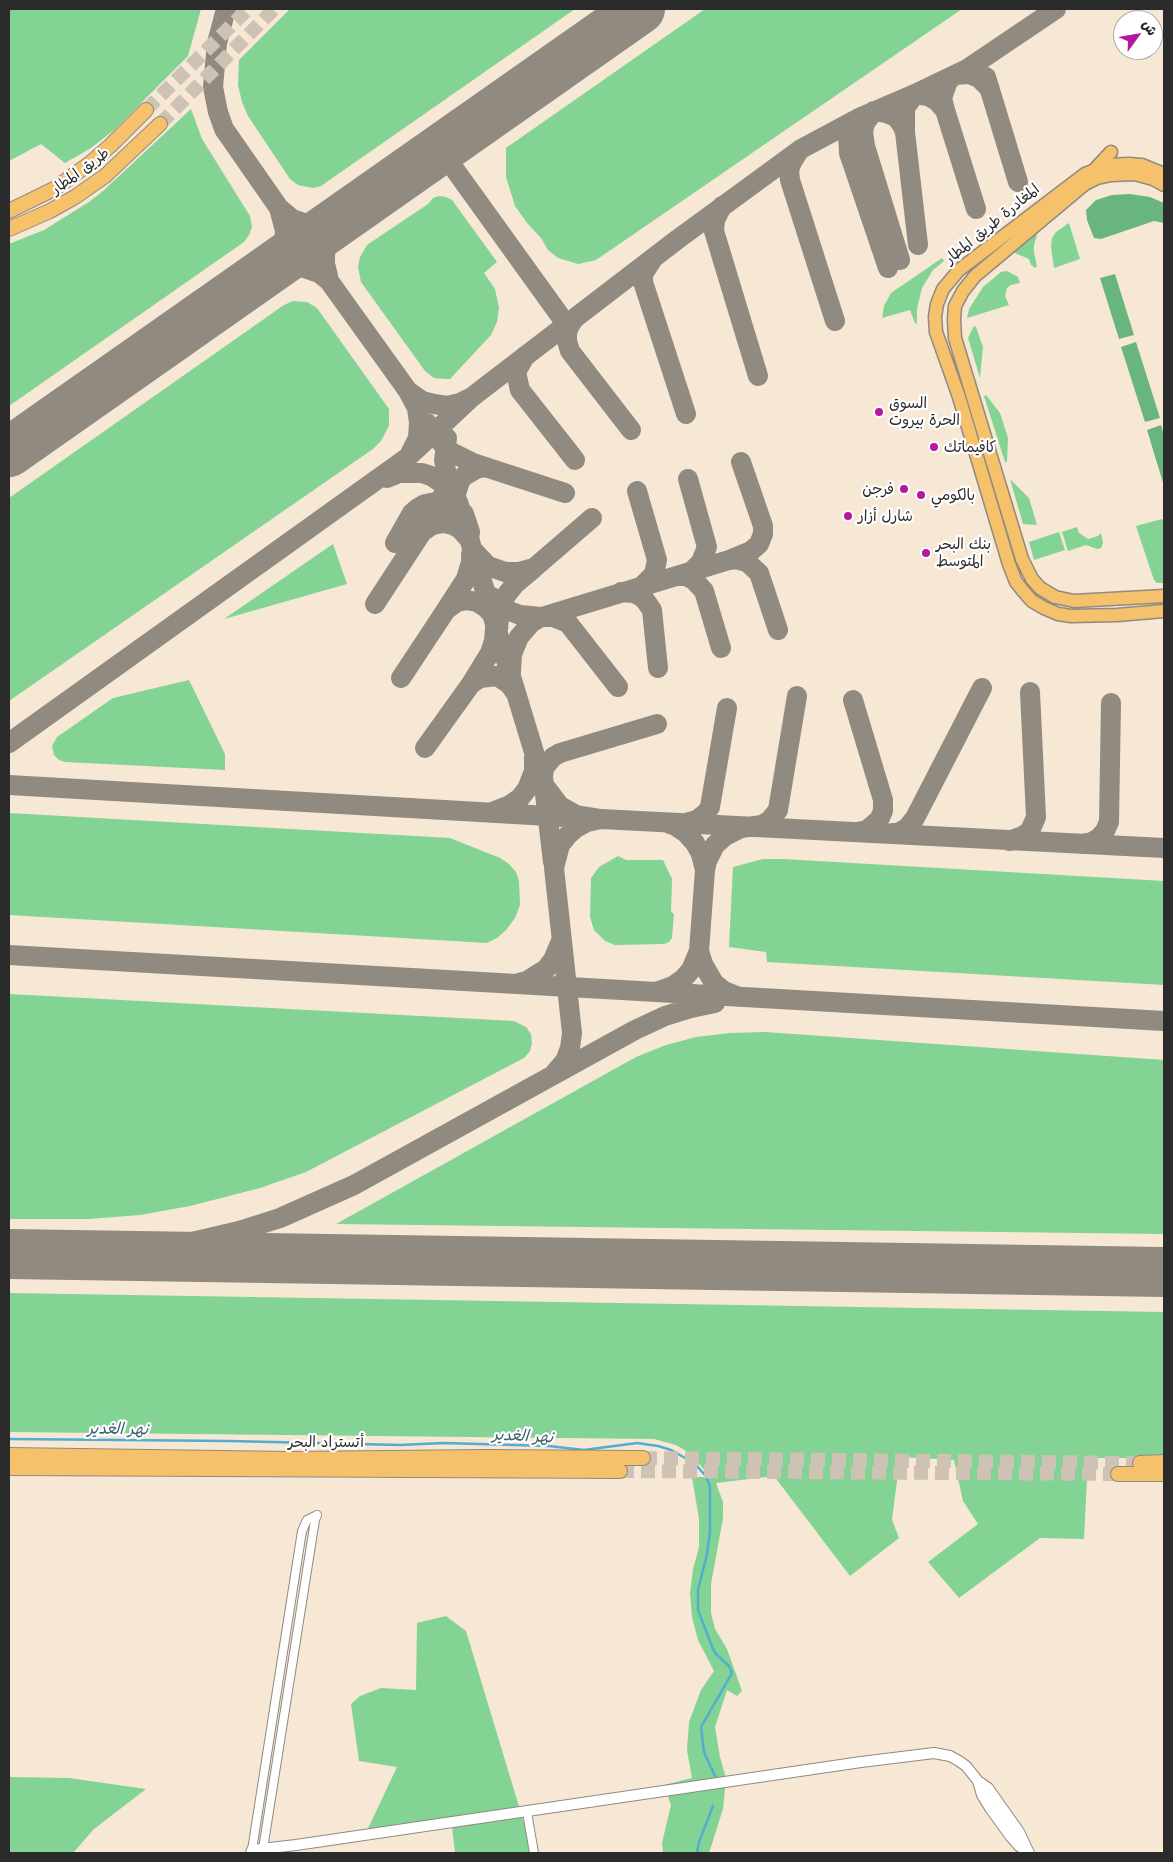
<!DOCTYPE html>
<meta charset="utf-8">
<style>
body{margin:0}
#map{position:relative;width:1173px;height:1862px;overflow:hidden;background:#f6e8d5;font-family:Mali,"Playpen Sans Arabic",sans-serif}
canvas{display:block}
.frame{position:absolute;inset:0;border:10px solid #2b2b2b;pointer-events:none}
.north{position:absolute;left:1113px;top:10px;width:50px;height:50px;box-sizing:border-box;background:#fff;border:1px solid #aaa;border-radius:50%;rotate:58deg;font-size:14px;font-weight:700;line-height:20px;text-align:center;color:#2b2b2b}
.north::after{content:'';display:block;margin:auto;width:18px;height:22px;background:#b5179e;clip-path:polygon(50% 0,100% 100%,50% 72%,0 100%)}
</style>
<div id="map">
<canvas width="1173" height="1862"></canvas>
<div class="frame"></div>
<div class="north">ش</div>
</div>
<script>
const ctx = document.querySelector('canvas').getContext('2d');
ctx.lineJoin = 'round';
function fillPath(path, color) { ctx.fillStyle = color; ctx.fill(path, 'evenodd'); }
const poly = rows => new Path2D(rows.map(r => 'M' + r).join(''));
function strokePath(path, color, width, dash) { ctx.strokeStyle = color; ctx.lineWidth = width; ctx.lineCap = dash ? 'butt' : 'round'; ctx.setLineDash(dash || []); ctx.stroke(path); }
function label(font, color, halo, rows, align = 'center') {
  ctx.font = font + ' Mali,"Playpen Sans Arabic",sans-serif'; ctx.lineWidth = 4.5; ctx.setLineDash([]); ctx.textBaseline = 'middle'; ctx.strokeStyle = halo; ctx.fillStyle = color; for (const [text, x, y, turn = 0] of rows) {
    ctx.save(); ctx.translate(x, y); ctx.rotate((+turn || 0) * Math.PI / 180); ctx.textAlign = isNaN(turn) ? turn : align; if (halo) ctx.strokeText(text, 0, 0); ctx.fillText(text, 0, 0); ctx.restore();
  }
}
fillPath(poly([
 [9,9,201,9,188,56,114,130,91,148,65,163,41,144,9,161],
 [290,9,575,9,321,186,313,188,298,185,290,179,248,116,242,102,238,85,239,60],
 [705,9,962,9,596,260,578,264,558,258,548,250,541,238,527,223,515,206,506,177,506,148],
 [191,109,202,139,250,216,252,227,249,235,244,242,9,406,9,244,44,230,89,202,103,191],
 [439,196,446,197,452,200,497,262,484,273,495,289,499,308,497,322,491,335,450,379,445,379,434,378,425,371,361,282,358,267,360,257,367,245,428,204,433,198],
 [1069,223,1080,259,1054,268,1051,247,1052,238,1056,232],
 [1035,233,1037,235,1034,245,1034,252,1037,266,1035,268,1031,265,1029,259,1015,253,1014,250],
 [942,258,944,261,933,270,922,288,917,308,917,324,915,323,910,310,882,318,884,306,891,293],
 [1007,271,1018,277,1020,283,1011,285,1007,288,1005,296,1009,305,967,318,969,309,983,287,1001,272],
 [293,301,307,302,317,308,389,409,389,426,381,441,373,449,9,701,9,498,284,305],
 [974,326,976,327,983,347,980,378,968,338],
 [986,395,1000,413,1008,438,1007,462,1005,462,984,396],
 [1010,479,1029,498,1037,525,1023,524],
 [1162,519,1164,525,1164,583,1157,583,1154,580,1136,526],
 [1077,527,1079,533,1088,539,1098,536,1101,533,1103,543,1101,548,1097,549,1086,545,1068,551,1062,532],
 [1059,532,1065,550,1034,560,1029,542],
 [333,544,347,584,224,619],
 [189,680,225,754,225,770,65,762,59,760,54,755,52,746,57,737,113,698],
 [9,813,450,838,500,858,509,864,516,872,519,881,520,905,515,918,506,930,497,938,487,943,9,915],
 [618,856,626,860,663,860,672,879,671,912,674,914,672,938,669,942,664,944,615,945,605,941,594,930,590,917,591,878,599,867],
 [763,859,783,859,1164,881,1164,985,767,962,766,952,729,947,733,867],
 [9,994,514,1021,526,1027,531,1034,532,1043,530,1051,524,1058,306,1172,260,1188,190,1206,140,1215,89,1219,9,1219],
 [765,1032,1164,1060,1164,1234,336,1224,636,1057,666,1045,696,1037,730,1033],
 [9,1293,1164,1312,1164,1458,1088,1458,1084,1539,1040,1538,959,1598,928,1562,978,1524,963,1501,954,1460,900,1457,892,1520,899,1538,850,1576,774,1476,716,1483,723,1502,723,1518,711,1584,711,1613,715,1629,727,1649,742,1691,737,1696,727,1690,715,1727,720,1757,726,1778,723,1809,709,1853,663,1853,662,1843,671,1805,664,1785,692,1778,687,1750,689,1722,701,1690,714,1671,698,1640,692,1617,690,1593,693,1569,699,1547,699,1519,692,1477,710,1477,691,1454,676,1445,654,1439,9,1432],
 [446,1616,466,1631,533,1853,455,1853,452,1826,364,1837,397,1767,359,1761,351,1704,360,1696,381,1688,416,1690,417,1623],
 [9,1760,10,1777,69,1778,146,1789,94,1829,73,1853,9,1853]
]), '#82d394');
fillPath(poly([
 [1130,194,1150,197,1164,203,1164,223,1154,221,1101,239,1094,238,1087,220,1086,210,1096,200,1112,195],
 [1115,274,1134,335,1119,339,1100,278],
 [1136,342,1160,418,1145,422,1121,347],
 [1161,425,1164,435,1164,486,1147,430]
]), '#69b57e');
strokePath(poly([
 [9,1439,229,1441,400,1445,443,1443,549,1446,584,1450,637,1443,658,1446,671,1450,694,1463,705,1475,710,1486,710,1531,707,1554,698,1590,698,1610,713,1649,716,1654,729,1666,732,1673,701,1727,704,1752,715,1776],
 [697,1853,699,1842,713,1806]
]), '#52add0', 2.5);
strokePath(poly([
 [226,9,217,43,213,87,218,112,224,129,327,277],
 [986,77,1018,182],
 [859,118,848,133,849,153,888,268],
 [440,149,566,324],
 [799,151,792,162,789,170,790,180,835,321],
 [722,206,715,220,714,231,758,376],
 [976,209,945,110,942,98,948,81,955,75,969,74,979,78,989,88],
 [339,220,320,225,310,225,292,219,279,208,285,231,284,241,279,254,274,263,254,279,278,267,299,266,319,273,329,281,408,391,417,408,419,423,418,438,410,454],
 [918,245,905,132,905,108,915,94,928,96,937,101,945,110],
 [652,260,643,274,643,282,686,414],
 [900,260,865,146,863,132,865,123,874,111,886,113,896,117,902,125,905,132],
 [328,276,325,264,325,254,330,235,342,219,371,198],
 [575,318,570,325,567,332,567,341,570,351,631,430],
 [525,356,516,372,520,390,575,460],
 [408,391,422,401,434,404,447,406,460,403,468,399],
 [427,423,436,437,449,451,473,463,565,493],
 [387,478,399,473,422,473,431,476,446,486,458,502,544,785,560,806,576,815,601,819,587,822,576,828,568,835,560,845,554,868,572,1033,570,1048,565,1061,553,1075],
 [688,479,707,547,701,562,693,570],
 [637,491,657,560,654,574,642,586],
 [456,494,460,481,464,476,476,469,486,467],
 [441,501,459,508,464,514,470,532,469,539,460,529,453,525,444,523,432,525,422,532,441,501],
 [395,543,412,513,418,508,425,504,441,501,446,486,446,470,444,460,447,438],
 [472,549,488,566,505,572,519,572,534,568,592,518],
 [729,560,736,559,747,562,759,573,778,630],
 [677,576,686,576,694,580,704,591,721,648],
 [621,592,634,593,640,596,645,600,652,610,658,668],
 [492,597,507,610,520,615,541,617],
 [375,604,422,532],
 [446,610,466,579,471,562,471,554],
 [545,616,729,560,751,551,759,544,763,534,763,526,741,462],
 [498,629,500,605,504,598,515,584,533,569],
 [511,672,512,654,519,637,531,623,541,617,553,617,568,623,618,687],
 [401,678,446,610,457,602,466,600,477,602,485,607,492,614],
 [471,684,490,653,494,641,495,628],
 [853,700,883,800,883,811,879,820,867,830,858,832],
 [9,743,407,458,472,397,678,239,801,149,859,118,915,94,967,69,1056,9],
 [425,748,471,684,480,678,497,676,509,684,515,692],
 [9,785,601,819,1164,848],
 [492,812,510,805,520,798,527,789,534,771,534,757],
 [686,823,697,820,706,813,710,807,727,708],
 [669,824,674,825,686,833,695,843,701,854,705,870,699,951,703,964,714,983,724,991,737,996],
 [892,833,898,833,907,828,915,818,982,688],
 [1009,841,1023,836,1030,831,1036,817,1030,692],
 [1082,844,1092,842,1099,838,1105,831,1109,822,1111,703],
 [553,862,543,777,544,768,553,757,560,753,657,724],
 [705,870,707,861,715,845,725,836,741,828,762,825,770,820,778,810,797,696],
 [9,955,1164,1021],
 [519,983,527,981,546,969,553,960,561,941],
 [659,991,673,986,683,979,691,970,699,951],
 [95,1255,179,1245,239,1231,280,1218,354,1185,635,1030,665,1016,691,1008,715,1003]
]), '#908a80', 20);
strokePath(poly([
 [9,452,640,9],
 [9,1254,1164,1272]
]), '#908a80', 50);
strokePath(poly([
 [146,110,248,9],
 [160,124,274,9],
 [643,1458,1140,1463],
 [620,1471,1118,1474]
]), '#cdc2b3', 14, [14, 7]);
const minor = poly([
 [527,1812,534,1853],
 [263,1849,315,1520,317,1515],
 [252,1850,302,1531,307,1520,317,1515]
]);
const tertiary = poly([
 [978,1781,982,1795,990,1808,1011,1837,1019,1846,1029,1853],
 [251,1853,252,1850,296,1845,861,1762,934,1753,950,1756,959,1761,966,1766,978,1781,988,1788,1019,1832,1029,1853]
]);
const primary = poly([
 [1096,168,1111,152],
 [1164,174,1142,165,1129,164,1107,165,1085,174,959,270,943,289,937,304,935,317,936,332,959,397,1009,564,1016,582,1024,592,1032,601,1044,608,1058,614,1071,616,1117,615,1164,611],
 [1164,185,1153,179,1135,174,1111,175,1097,178,1085,184,975,276,963,291,955,306,954,320,955,338,1022,559,1032,579,1040,588,1055,597,1074,601,1164,596]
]);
const motorway = poly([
 [9,211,54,189,89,164,110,146,146,110],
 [9,229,50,211,75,197,105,176,160,124],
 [9,1455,291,1459,484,1457,643,1458],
 [1140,1463,1164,1462],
 [9,1468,620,1471],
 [1118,1474,1164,1474]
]);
strokePath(minor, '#908a80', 10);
strokePath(tertiary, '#908a80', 12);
strokePath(primary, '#908a80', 15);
strokePath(motorway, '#908a80', 16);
strokePath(minor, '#fff', 8);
strokePath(tertiary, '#fff', 10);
strokePath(primary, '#f5c16b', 12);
strokePath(motorway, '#f5c16b', 14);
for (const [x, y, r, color] of [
 [879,412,5,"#b5179e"],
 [934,447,5,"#b5179e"],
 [904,489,5,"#b5179e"],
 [921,495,5,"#b5179e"],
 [848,516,5,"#b5179e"],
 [926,553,5,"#b5179e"]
]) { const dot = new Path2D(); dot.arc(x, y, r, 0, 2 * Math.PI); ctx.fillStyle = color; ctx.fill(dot); strokePath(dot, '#fff', 2); }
label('15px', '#2b2b2b', '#fff', [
 ["طريق المطار",80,171,-36],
 ["المغادرة طريق المطار",992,224,-39],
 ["أتستراد البحر",326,1442]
]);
label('15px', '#2b2b2b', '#fff', [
 ["السوق",889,403],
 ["الحرة بيروت",889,420],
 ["كافيماتك",944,447],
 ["فرجن",894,489,"right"],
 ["بالكومي",931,495],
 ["شارل أزار",858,516],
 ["بنك البحر",936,544],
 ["المتوسط",936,561]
], 'left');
label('italic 16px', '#3b5f6d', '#fff', [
 ["نهر الغدير",118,1429,1],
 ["نهر الغدير",523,1436,3]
]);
</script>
